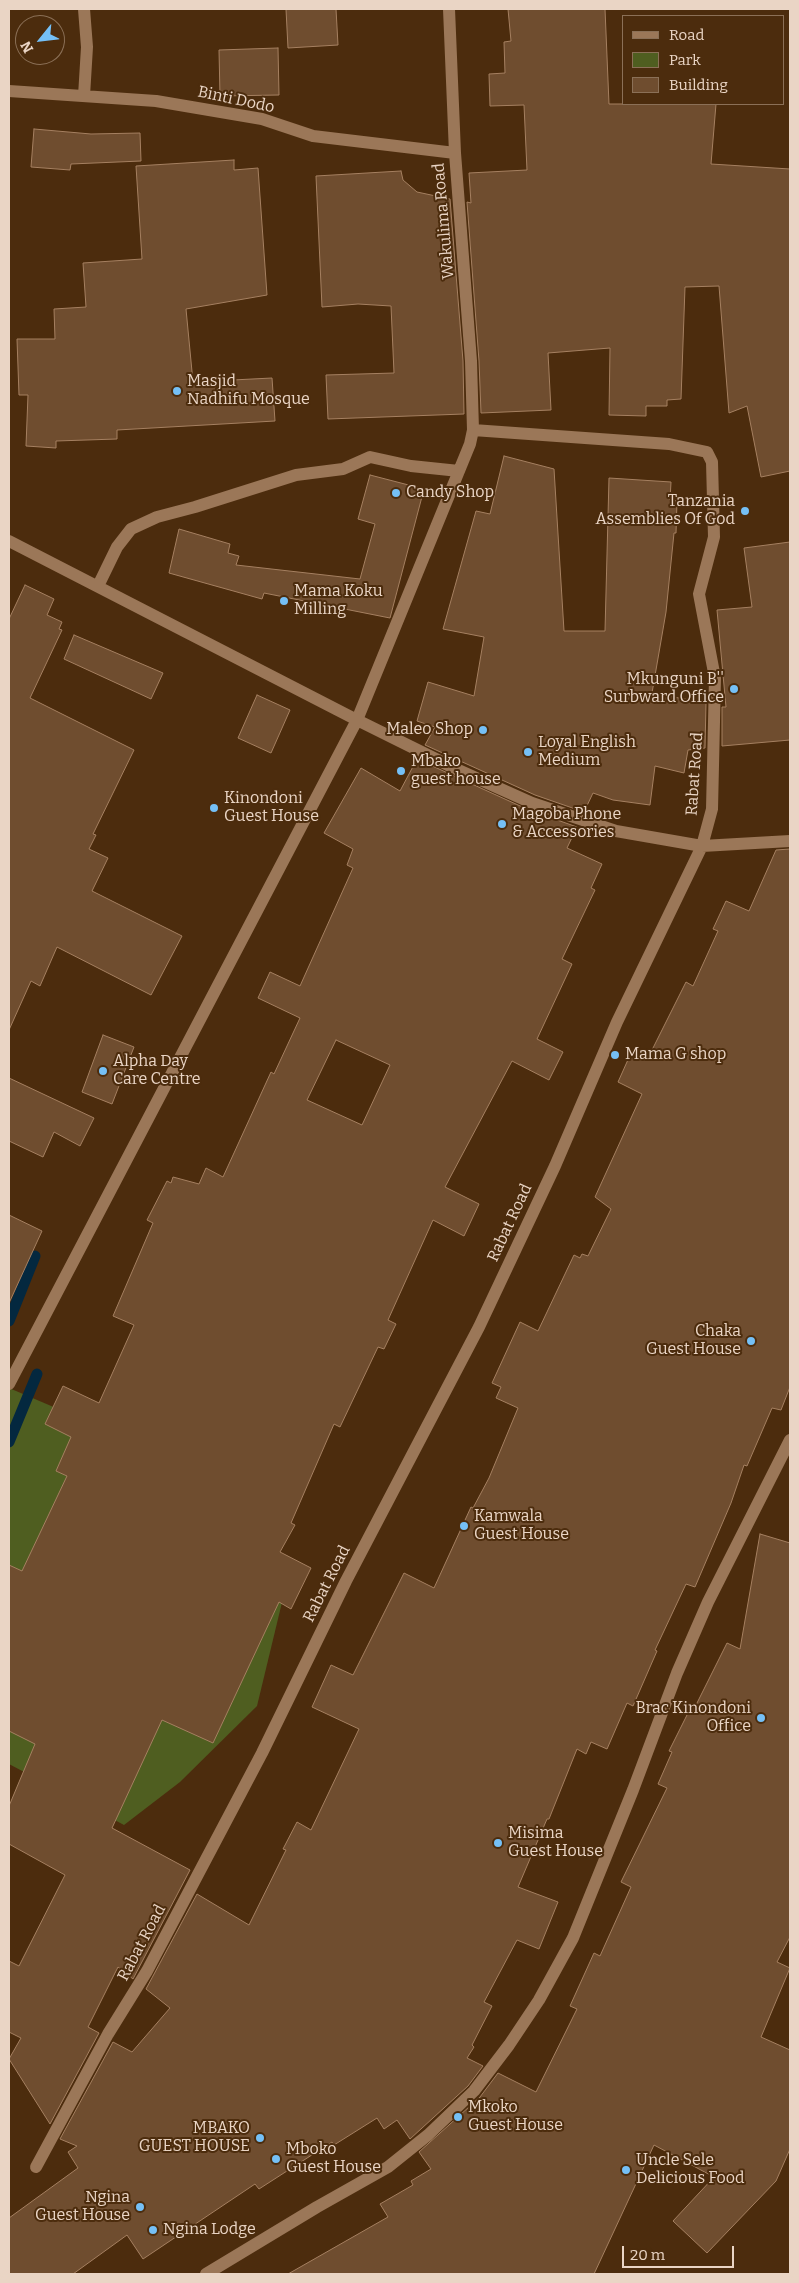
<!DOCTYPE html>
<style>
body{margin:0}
#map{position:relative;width:799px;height:2283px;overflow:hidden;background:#4c2c0d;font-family:Bitter,serif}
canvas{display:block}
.frame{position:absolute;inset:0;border:10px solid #ead5c5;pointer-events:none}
.legend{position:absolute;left:622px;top:15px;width:162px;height:90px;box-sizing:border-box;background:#4c2c0d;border:1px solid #8b7057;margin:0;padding:6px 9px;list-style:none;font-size:15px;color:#ead5c5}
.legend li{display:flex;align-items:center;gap:10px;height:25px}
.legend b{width:25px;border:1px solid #8b7057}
.north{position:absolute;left:15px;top:15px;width:50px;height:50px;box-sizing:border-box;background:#4c2c0d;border:1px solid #8b7057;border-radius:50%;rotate:241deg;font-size:14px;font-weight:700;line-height:20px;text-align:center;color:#ead5c5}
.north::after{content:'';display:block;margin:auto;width:18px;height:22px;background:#75c0f6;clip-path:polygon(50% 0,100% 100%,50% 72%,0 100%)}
.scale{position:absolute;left:622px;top:2246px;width:112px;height:22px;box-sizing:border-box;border:2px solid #ead5c5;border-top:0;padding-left:6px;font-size:15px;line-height:18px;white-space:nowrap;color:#ead5c5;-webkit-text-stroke:4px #4c2c0d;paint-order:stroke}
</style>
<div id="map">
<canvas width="799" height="2283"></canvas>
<div class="frame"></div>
<ul class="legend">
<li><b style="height:6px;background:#9b7758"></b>Road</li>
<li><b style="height:14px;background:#4f5e20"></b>Park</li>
<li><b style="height:14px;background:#6f4d2f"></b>Building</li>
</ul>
<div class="north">N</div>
<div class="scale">20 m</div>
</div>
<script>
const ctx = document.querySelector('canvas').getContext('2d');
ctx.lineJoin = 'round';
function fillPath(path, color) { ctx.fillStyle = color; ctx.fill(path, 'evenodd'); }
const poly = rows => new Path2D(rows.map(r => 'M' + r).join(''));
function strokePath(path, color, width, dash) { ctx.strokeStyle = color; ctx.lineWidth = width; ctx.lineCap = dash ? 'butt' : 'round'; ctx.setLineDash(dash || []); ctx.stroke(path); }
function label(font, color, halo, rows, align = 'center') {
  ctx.font = font + ' Bitter,serif'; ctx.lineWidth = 4; ctx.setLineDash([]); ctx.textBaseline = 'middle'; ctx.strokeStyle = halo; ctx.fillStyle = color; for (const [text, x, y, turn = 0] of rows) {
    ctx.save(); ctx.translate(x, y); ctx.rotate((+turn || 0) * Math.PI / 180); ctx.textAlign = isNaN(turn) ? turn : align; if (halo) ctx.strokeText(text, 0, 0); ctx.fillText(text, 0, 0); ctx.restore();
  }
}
fillPath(poly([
 [9,1388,70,1414,291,1565,257,1706,180,1782,124,1825,9,1764]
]), '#4f5e20');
strokePath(poly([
 [9,1321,35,1256],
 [9,1442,37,1374]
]), '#04283f', 11);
const building = poly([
 [286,9,336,9,338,45,288,48,286,9],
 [508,9,605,9,609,104,716,104,711,164,790,169,790,471,761,477,747,406,729,413,719,286,685,287,681,399,667,400,667,406,646,406,646,416,609,415,610,348,548,353,551,410,481,413,479,361,467,202,471,203,469,173,527,170,524,105,490,106,489,74,505,73,504,42,511,41,508,9],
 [278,48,279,95,220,96,219,50,278,48],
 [34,129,91,134,140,133,141,161,71,164,70,170,31,167,34,129],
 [234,160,234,170,258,168,267,295,186,309,193,382,272,378,275,421,117,430,117,439,56,441,56,448,26,446,28,395,19,395,17,339,55,339,54,309,86,307,83,263,142,259,136,166,234,160],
 [401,171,403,180,417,192,450,199,463,361,464,414,328,419,326,375,394,373,391,306,358,304,322,307,316,176,401,171],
 [504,456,554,469,564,631,605,631,609,478,671,482,670,500,677,501,676,533,674,533,666,612,652,693,706,703,705,748,688,750,684,773,655,766,650,805,613,800,593,793,584,812,535,795,425,745,435,727,417,721,428,682,474,696,484,637,443,629,476,511,490,514,504,456],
 [370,475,424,489,390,618,264,593,262,599,169,573,179,529,230,544,228,553,239,556,236,565,360,579,375,524,358,519,370,475],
 [790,542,790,740,722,746,722,707,726,707,717,610,752,607,744,548,790,542],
 [25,585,54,599,47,615,62,622,59,629,62,630,30,698,134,750,93,834,96,835,89,849,108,858,92,891,182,936,151,995,57,947,40,986,31,981,9,1030,9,619,25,585],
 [74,635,163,673,151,699,64,659,74,635],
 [257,695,290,710,271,753,238,738,257,695],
 [417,759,529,810,577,827,567,848,602,864,591,888,595,890,562,959,572,964,537,1039,563,1052,549,1080,512,1061,445,1187,479,1204,464,1236,433,1220,388,1320,396,1324,384,1349,378,1347,340,1427,334,1424,291,1523,295,1525,280,1552,311,1568,291,1609,279,1602,213,1743,162,1720,112,1828,190,1870,133,1979,118,1967,88,2027,99,2033,50,2124,9,2059,21,2038,9,2032,9,1961,19,1966,65,1875,9,1844,9,1806,35,1744,9,1731,9,1565,22,1571,67,1476,56,1471,71,1437,45,1424,63,1386,99,1403,134,1325,113,1316,153,1223,147,1220,167,1181,171,1183,173,1177,199,1184,206,1168,223,1177,271,1072,274,1074,300,1018,258,998,270,972,300,986,353,868,347,865,353,849,324,833,361,768,400,791,417,759],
 [336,1040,390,1065,362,1125,307,1100,336,1040],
 [790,849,790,1387,781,1410,772,1408,747,1466,744,1465,731,1503,695,1587,686,1584,655,1650,657,1651,633,1706,627,1703,607,1749,591,1742,586,1754,577,1749,549,1819,547,1819,518,1887,558,1902,539,1949,517,1940,484,2002,492,2006,472,2045,474,2047,467,2058,483,2066,468,2086,410,2139,397,2120,384,2129,377,2118,334,2145,332,2142,259,2189,255,2184,143,2259,127,2235,73,2274,9,2274,9,2218,78,2168,68,2152,77,2146,60,2139,113,2042,132,2052,170,2008,146,1989,197,1894,249,1925,286,1850,283,1849,297,1822,311,1830,359,1729,312,1707,331,1665,353,1675,404,1573,434,1588,471,1507,473,1508,489,1478,518,1408,496,1398,501,1387,492,1383,520,1322,538,1331,574,1255,580,1258,582,1254,588,1256,611,1209,595,1197,642,1094,618,1082,631,1053,647,1060,686,982,693,986,718,931,713,929,726,901,749,911,776,850,790,849],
 [103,1035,134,1047,112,1104,82,1092,103,1035],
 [9,1078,94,1118,80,1146,54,1132,43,1157,9,1141,9,1078],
 [9,1215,42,1231,9,1303,9,1215],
 [760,1534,790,1543,790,1937,777,1962,790,1968,761,2037,790,2050,790,2149,776,2181,707,2253,673,2221,714,2177,654,2145,594,2274,288,2274,388,2217,380,2204,413,2185,411,2181,431,2169,419,2152,480,2097,498,2073,536,2092,577,2009,570,2006,594,1953,600,1956,631,1887,621,1882,667,1788,658,1784,672,1752,669,1751,692,1705,695,1707,727,1643,740,1649,760,1534]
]);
fillPath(building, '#6f4d2f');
strokePath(building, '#a58061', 1);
strokePath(poly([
 [9,91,156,101,262,119,313,136,455,153],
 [84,96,87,47,84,9],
 [9,541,357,720,456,769,532,803,616,831,702,846,790,841],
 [98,586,117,547,131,529,157,517,195,507,296,475,343,469,370,457,411,466,459,471],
 [9,1384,357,720,470,444,473,430,471,361,455,153,449,9],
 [36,2167,108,2034,147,1971,262,1753,346,1581,479,1327,555,1166,617,1022,702,846,712,809,715,678,699,594,714,537,712,462,707,452,669,444,473,430],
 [206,2274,317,2207,388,2167,428,2135,474,2091,509,2045,539,2000,573,1938,633,1790,677,1673,708,1602,790,1440]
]), '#9b7758', 12);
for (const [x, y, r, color] of [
 [177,391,5,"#75c0f6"],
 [396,493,5,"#75c0f6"],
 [745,511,5,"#75c0f6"],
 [284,601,5,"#75c0f6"],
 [734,689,5,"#75c0f6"],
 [483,730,5,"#75c0f6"],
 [528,752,5,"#75c0f6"],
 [401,771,5,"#75c0f6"],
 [214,808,5,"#75c0f6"],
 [502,824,5,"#75c0f6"],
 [615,1055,5,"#75c0f6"],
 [103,1071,5,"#75c0f6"],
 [751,1341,5,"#75c0f6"],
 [464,1526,5,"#75c0f6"],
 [761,1718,5,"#75c0f6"],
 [498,1843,5,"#75c0f6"],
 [458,2117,5,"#75c0f6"],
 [260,2138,5,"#75c0f6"],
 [276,2159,5,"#75c0f6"],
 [626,2170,5,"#75c0f6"],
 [140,2207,5,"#75c0f6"],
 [153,2230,5,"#75c0f6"]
]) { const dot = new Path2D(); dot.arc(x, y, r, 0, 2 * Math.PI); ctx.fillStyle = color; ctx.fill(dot); strokePath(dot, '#4c2c0d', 2); }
label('16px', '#ead5c5', '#4c2c0d', [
 ["Binti Dodo",236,100,12],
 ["Wakulima Road",444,221,-95],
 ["Rabat Road",695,774,-86],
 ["Rabat Road",510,1223,-65],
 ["Rabat Road",327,1584,-63],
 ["Rabat Road",142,1943,-62]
]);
label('16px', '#ead5c5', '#4c2c0d', [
 ["Masjid",187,382],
 ["Nadhifu Mosque",187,400],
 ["Candy Shop",406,493],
 ["Tanzania",735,502,"right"],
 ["Assemblies Of God",735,520,"right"],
 ["Mama Koku",294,592],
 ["Milling",294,610],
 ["Mkunguni B''",724,680,"right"],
 ["Surbward Office",724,698,"right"],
 ["Maleo Shop",473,730,"right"],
 ["Loyal English",538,743],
 ["Medium",538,761],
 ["Mbako",411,762],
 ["guest house",411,780],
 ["Kinondoni",224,799],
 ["Guest House",224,817],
 ["Magoba Phone",512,815],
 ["& Accessories",512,833],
 ["Mama G shop",625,1055],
 ["Alpha Day",113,1062],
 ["Care Centre",113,1080],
 ["Chaka",741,1332,"right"],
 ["Guest House",741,1350,"right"],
 ["Kamwala",474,1517],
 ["Guest House",474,1535],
 ["Brac Kinondoni",751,1709,"right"],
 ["Office",751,1727,"right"],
 ["Misima",508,1834],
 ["Guest House",508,1852],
 ["Mkoko",468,2108],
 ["Guest House",468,2126],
 ["MBAKO",250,2129,"right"],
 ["GUEST HOUSE",250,2147,"right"],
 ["Mboko",286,2150],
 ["Guest House",286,2168],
 ["Uncle Sele",636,2161],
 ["Delicious Food",636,2179],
 ["Ngina",130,2198,"right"],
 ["Guest House",130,2216,"right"],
 ["Ngina Lodge",163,2230]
], 'left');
</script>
